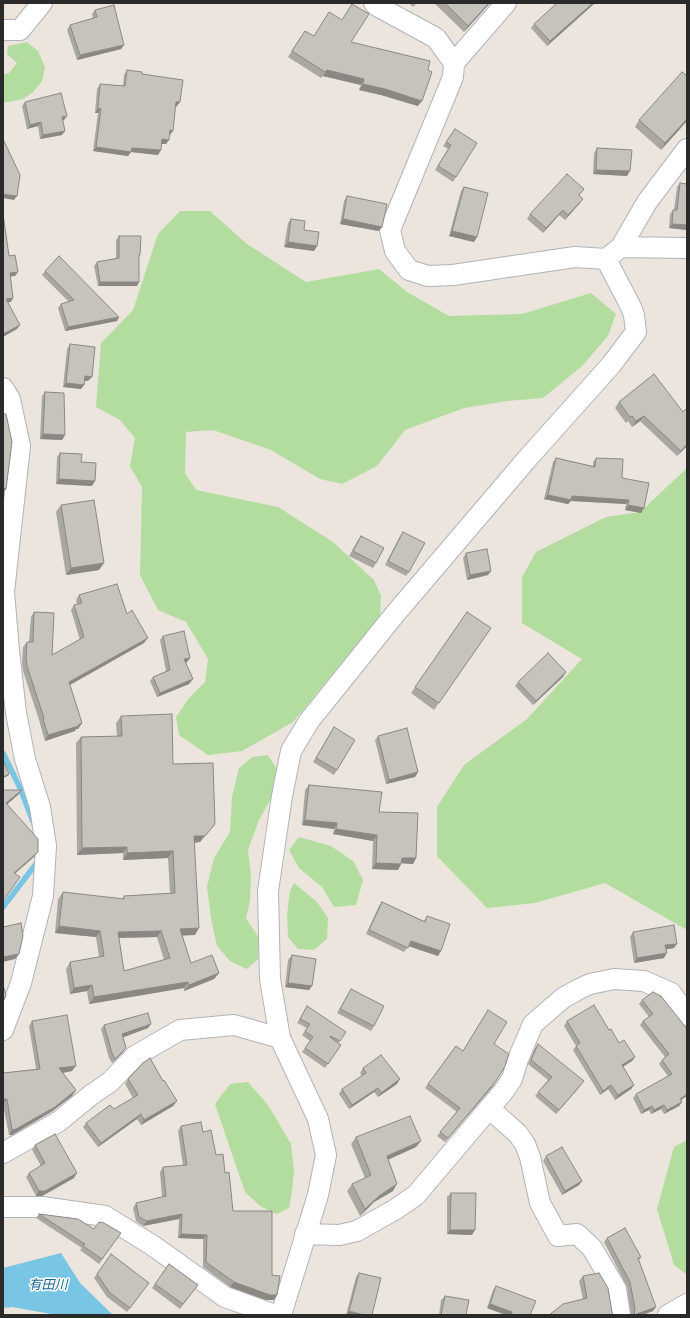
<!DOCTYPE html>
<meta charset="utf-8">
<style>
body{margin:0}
#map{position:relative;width:690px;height:1318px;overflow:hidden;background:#ebe5dd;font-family:"Fira Sans Condensed",sans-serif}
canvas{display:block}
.frame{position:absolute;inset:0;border:4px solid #2a2a2a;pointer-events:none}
</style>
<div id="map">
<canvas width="690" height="1318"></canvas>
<div class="frame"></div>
</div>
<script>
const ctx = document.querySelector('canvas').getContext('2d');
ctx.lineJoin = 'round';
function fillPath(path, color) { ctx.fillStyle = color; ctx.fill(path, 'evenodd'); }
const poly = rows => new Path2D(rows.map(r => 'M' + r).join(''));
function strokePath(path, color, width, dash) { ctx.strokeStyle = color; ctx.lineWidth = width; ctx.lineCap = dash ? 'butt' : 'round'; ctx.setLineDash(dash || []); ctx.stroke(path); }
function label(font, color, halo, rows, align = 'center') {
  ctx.font = font + ' "Fira Sans Condensed","Noto Sans JP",sans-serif'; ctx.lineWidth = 3; ctx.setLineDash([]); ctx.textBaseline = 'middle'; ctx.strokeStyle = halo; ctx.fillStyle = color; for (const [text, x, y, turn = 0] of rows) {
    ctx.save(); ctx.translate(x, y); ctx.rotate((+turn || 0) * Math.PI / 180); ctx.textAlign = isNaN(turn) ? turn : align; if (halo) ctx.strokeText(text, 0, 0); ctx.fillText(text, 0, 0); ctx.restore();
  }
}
fillPath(poly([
 [27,42,38,51,45,67,42,81,33,92,23,99,3,103,3,75,9,73,17,63,7,54,8,46],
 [180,211,210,211,247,244,306,282,379,269,407,292,449,316,522,314,591,293,616,314,608,336,582,366,543,398,507,401,464,408,405,430,377,466,342,484,320,479,271,450,213,430,186,432,185,473,196,490,278,507,333,542,374,580,381,596,380,616,293,722,242,751,208,755,179,735,176,717,189,698,205,682,208,659,186,622,158,610,140,575,142,487,130,466,135,438,120,420,96,407,101,343,133,310,158,234],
 [687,468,687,930,605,883,535,903,487,908,437,856,437,807,464,765,527,719,582,659,522,623,522,577,536,552,606,517,640,512],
 [268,755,276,768,274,793,259,820,248,850,251,876,250,901,246,918,259,938,258,959,247,969,230,961,217,946,211,918,207,887,214,858,230,832,232,797,239,768,252,757],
 [299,837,331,846,353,861,363,880,356,905,334,907,322,887,299,868,289,850],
 [294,883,317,902,328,918,327,939,314,950,298,949,288,937,287,915,290,891],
 [248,1082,268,1105,291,1144,294,1171,292,1191,289,1208,277,1214,260,1206,245,1192,215,1104,230,1084],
 [687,1140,687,1275,674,1265,657,1209,674,1147]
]), '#b2dd9e');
fillPath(poly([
 [61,1253,80,1283,113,1315,57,1315,12,1307,3,1308,3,1268]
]), '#79c5e4');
strokePath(poly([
 [3,753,20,788,34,824],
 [3,907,39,860]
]), '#79c5e4', 5.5);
const minor = poly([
 [374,3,377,6,436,38,454,63,453,77,390,230,395,251,409,270,428,276,453,275,575,257,606,259,621,247,647,202,687,149],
 [3,30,20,30,42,3],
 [454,63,506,3],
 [621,247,687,248],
 [3,388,10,399,20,446,4,592,9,650,16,713,25,759,40,807,46,846,43,896,21,983,3,1030],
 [490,1109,518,1134,525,1144,530,1157,540,1203,558,1236,577,1234,592,1248,616,1289,620,1315],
 [3,1153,58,1122,91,1095,110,1082,135,1056,180,1030,234,1025,280,1038],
 [3,1207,42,1207,105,1216,152,1245,225,1297,275,1315],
 [305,1234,339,1235,357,1231,396,1209,416,1195,503,1092,512,1079,518,1059,533,1024,563,998,579,989,590,984,614,979,644,981,671,993,687,1015],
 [281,1315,318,1195,326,1155,318,1119,280,1038,270,979,268,891,282,796,291,751,309,721,395,614,527,459,611,365,636,332,634,315,631,307,606,259],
 [668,1315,687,1304]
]);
strokePath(minor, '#b0b3bc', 22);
strokePath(minor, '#fff', 20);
fillPath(poly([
 [409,3,417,3,413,7],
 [434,3,490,3,464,32],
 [595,3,547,46,531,28,534,24],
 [352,4,351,42,418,106,381,95,359,90,361,85,323,76,321,78,288,57,301,36,313,36,342,20],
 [95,10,124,45,121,49,77,60,67,30,70,25,93,18,92,14],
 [127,70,142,74,180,102,176,107,175,107,170,135,169,135,166,144,162,144,158,155,131,152,128,156,93,151,98,113,95,113,97,89,100,84,123,86,124,75],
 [687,76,687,121,661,150,635,127,639,120],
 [25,102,64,120,63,121,62,135,40,139,38,126,27,129,22,106],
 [455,129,456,177,453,182,435,170,448,149,443,146],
 [597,148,627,176,593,174,594,153],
 [680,183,687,230,669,228,670,214,673,210,674,210,677,187],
 [464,187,474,242,449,236,461,191],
 [584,189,579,195,580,203,565,220,559,215,543,233,527,219,530,214],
 [347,196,382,227,379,231,340,224,344,201],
 [291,219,304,230,317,246,314,251,284,247,288,223],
 [119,236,137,286,98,286,94,266,97,262,116,258,116,240],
 [45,271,119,317,117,321,65,331,58,308,61,304,69,302,42,275],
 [70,344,88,381,85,381,84,385,81,389,63,387,67,349],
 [654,374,687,446,677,456,640,421,632,427,628,421,626,423,615,408,619,402],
 [45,392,65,435,62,440,40,439,42,396],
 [60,453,81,462,92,486,56,484,57,457],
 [556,458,593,466,593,462,596,458,622,478,644,508,641,513,625,510,626,504,571,501,568,504,544,499,553,462],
 [61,505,104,563,99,570,66,575,56,512],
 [403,532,409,572,406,576,385,565,400,536],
 [361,536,376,563,373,568,349,556,358,540],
 [466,553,488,575,467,580,463,558],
 [79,595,127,614,144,643,70,685,82,723,78,729,76,729,75,731,45,741,40,724,40,723,23,671,22,662,23,647,27,642,29,642,31,617,34,612,52,655,80,640,71,610,74,605,77,604,76,600],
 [467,612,491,628,434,710,411,693],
 [163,636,190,658,187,662,186,663,189,684,157,697,150,681,153,677,166,671,160,640],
 [563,677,533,705,515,686,518,682],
 [121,716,173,764,210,830,200,842,194,843,195,935,182,935,191,963,219,973,214,979,184,991,184,988,89,1004,87,991,70,994,66,969,70,962,99,957,96,937,55,933,58,899,63,892,122,899,124,896,170,893,168,858,123,860,123,853,77,855,76,743,81,737,117,736,116,723],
 [157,937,164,960,124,971,119,938],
 [334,727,337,770,334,775,313,762],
 [378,736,418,772,415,777,386,784,375,740],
 [309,785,379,812,416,858,413,864,401,863,401,864,398,870,372,869,373,841,333,834,334,829,302,825,305,790],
 [382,902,424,921,427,916,438,956,409,946,404,952,366,934,379,906],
 [633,932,674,948,666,949,664,958,634,963,630,937],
 [292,955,312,986,309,990,285,987,288,960],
 [351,989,374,1026,371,1031,337,1013],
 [653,992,682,1102,679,1106,664,1114,661,1109,651,1114,649,1110,641,1114,633,1098,636,1094,668,1076,659,1064,662,1060,665,1057,640,1025,643,1021,649,1017,639,1004,642,1000],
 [307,1006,346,1032,338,1043,341,1045,325,1068,302,1052,310,1041,302,1035,307,1028,297,1023],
 [488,1010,494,1044,493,1086,445,1142,437,1136,457,1112,425,1088,456,1046,463,1051],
 [32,1021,72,1071,63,1073,76,1090,72,1096,51,1112,12,1135,9,1135,3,1105,3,1073,36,1069,29,1026],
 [567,1021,609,1030,619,1043,635,1057,632,1061,623,1067,634,1085,631,1089,615,1100,608,1089,600,1095,573,1050,576,1046,564,1026],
 [104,1025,148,1028,123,1037,126,1048,123,1052,112,1063,109,1058,101,1029],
 [538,1044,581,1085,556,1114,535,1096,548,1080,528,1064,535,1048],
 [363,1068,397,1084,378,1097,374,1092,349,1109,339,1094,342,1089,362,1076,360,1073],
 [128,1079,163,1081,177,1101,173,1106,141,1125,137,1119,98,1147,83,1127,86,1123,114,1109,133,1098,125,1084],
 [181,1126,203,1132,216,1155,225,1173,233,1211,272,1275,277,1295,274,1300,266,1300,230,1287,203,1267,203,1239,178,1238,179,1219,143,1226,136,1221,133,1208,136,1203,162,1197,160,1172,163,1167,183,1166,178,1131],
 [356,1137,416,1147,388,1160,393,1191,374,1202,360,1216,347,1191,352,1184,365,1178,351,1144],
 [35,1145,74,1178,42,1196,36,1196,26,1177,29,1173,41,1166,32,1150],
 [546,1156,582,1181,579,1185,562,1195,543,1161],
 [451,1193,472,1235,447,1234,447,1197],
 [39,1214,94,1229,121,1233,99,1264,80,1250,82,1248,36,1218],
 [607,1238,641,1257,639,1260,653,1311,642,1315,631,1315,627,1287,604,1242],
 [111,1254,149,1283,127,1312,107,1297,94,1278],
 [169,1264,198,1285,180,1309,152,1288],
 [359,1273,372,1315,346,1315,356,1277],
 [583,1276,612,1312,583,1299,579,1281],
 [496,1286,530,1315,506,1315,487,1308,493,1290],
 [445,1296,466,1315,439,1315,441,1300]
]), '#aaa7a2');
fillPath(poly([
 [489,3,490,3,464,32,468,26],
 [593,3,595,3,547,46,550,41],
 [124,45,121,49,77,60,80,55],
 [327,70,364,79,361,85,323,76],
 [363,84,385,89,422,101,418,106,381,95,359,90],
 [176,102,180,102,176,107,173,106],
 [98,108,101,109,98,113,95,113],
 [67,116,64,120,59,121,62,117],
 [687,119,687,121,661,150,665,143],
 [41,122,38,126,27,129,30,125],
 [170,130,173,131,170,135,166,135],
 [65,131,62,135,40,139,43,135],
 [162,139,169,140,166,144,159,144],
 [96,147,132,148,161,150,158,155,131,152,128,156,93,151],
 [596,170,630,171,627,176,593,174],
 [3,194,17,196,14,200,3,198],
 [583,199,580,203,565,220,568,215],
 [563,210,559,215,543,233,546,228],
 [343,219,382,227,379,231,340,224],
 [672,224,687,225,687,230,669,228],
 [452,231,477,237,474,242,449,236],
 [288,242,317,246,314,251,284,247],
 [18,272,15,276,7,277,10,273],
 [100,282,139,282,137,286,98,286],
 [13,298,11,302,3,303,6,299],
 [119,317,117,321,65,331,68,327],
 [20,325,17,329,3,337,3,334],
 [85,376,92,377,88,381,82,380],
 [66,383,84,385,81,389,63,387],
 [644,416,640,421,632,427,636,421],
 [43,434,65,435,62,440,40,439],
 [687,444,687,446,677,456,681,451],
 [59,479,95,481,92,486,56,484],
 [3,488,6,489,3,493],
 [548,495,572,496,629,500,626,504,571,501,568,504,544,499],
 [628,505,644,508,641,513,625,510],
 [104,563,99,570,66,575,71,568],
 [491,571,488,575,467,580,470,575],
 [148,638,144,643,66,687,69,682],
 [190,658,187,662,181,664,184,659],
 [566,672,563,677,533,705,536,701],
 [193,679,189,684,157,697,160,693],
 [82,723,78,729,76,729,75,731,45,741,48,735],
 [418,772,415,777,386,784,389,780],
 [9,774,8,776,3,778,3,777],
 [22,790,18,795,3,808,6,803],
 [305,820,337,823,334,829,302,825],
 [215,824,200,842,189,843,194,836],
 [336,829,377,835,373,841,333,834],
 [127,847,123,853,77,855,82,848],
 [173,851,168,858,123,860,127,853],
 [38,852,34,857,10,878,14,873],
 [402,858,416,858,413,864,398,863],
 [376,863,401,864,398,870,372,869],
 [59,926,100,931,96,937,55,933],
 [199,928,195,935,176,936,180,929],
 [161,931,157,937,113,938,118,932],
 [411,941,441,951,438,956,408,946],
 [677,944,674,948,662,950,665,945],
 [667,953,664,958,634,963,637,958],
 [19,954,15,959,3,962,3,957],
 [219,973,214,979,184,991,189,985],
 [188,982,184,988,89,1004,94,997],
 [288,983,312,986,309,990,285,987],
 [92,985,87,991,70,994,74,988],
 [151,1024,148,1028,119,1039,122,1034],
 [126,1048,123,1052,112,1063,115,1059],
 [635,1057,632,1061,619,1069,622,1065],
 [76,1066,72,1071,56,1074,59,1068],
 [400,1079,397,1084,378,1097,381,1093],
 [496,1081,493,1086,445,1142,448,1138],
 [584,1081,581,1085,556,1114,559,1110],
 [611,1085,608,1089,600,1095,603,1091],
 [634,1085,631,1089,615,1100,618,1095],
 [378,1088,374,1092,349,1109,352,1105],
 [76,1090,72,1096,51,1112,12,1135,9,1135,12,1130],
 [687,1094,687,1096,677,1103,680,1099],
 [3,1099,7,1099,3,1105],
 [177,1101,173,1106,141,1125,144,1120],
 [682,1102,679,1106,664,1114,667,1110],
 [664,1105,661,1109,651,1114,654,1110],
 [652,1106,649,1110,641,1114,644,1110],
 [141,1114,137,1119,98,1147,101,1143],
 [421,1141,416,1147,382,1162,387,1156],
 [77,1173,74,1178,42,1196,36,1196,39,1191],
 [582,1181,579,1185,562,1195,565,1191],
 [397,1184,393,1191,374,1202,360,1216,365,1209,379,1196],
 [182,1214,179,1219,143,1226,147,1221],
 [450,1230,475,1230,472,1235,447,1234],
 [181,1234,207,1235,203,1239,178,1238],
 [234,1282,277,1295,274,1300,266,1300,230,1287],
 [490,1304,512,1312,510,1315,506,1315,487,1308],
 [656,1307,653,1311,642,1315,634,1315],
 [349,1311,364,1315,346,1315]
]), '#8b8884');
const building = poly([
 [445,3,489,3,468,26,445,3],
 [557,3,593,3,550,41,534,24,557,3],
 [352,4,369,14,351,42,430,61,428,70,432,72,422,101,385,89,363,84,364,79,327,70,325,72,292,51,305,31,314,36,329,12,342,20,352,4],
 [114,5,124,45,80,55,70,25,97,17,95,10,114,5],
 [127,70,142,72,142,74,183,80,180,102,176,102,173,131,170,130,169,140,162,139,161,150,132,148,131,152,96,147,101,109,98,108,100,84,125,86,127,70],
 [682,72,687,76,687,119,665,143,639,120,682,72],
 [61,93,67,116,62,117,65,131,43,135,41,122,30,125,25,102,61,93],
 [455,129,477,143,456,177,438,166,451,145,446,142,455,129],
 [4,141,20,175,17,196,3,194,3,142,4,141],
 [597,148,632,150,630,171,596,170,597,148],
 [567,174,584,189,579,195,583,199,568,215,563,210,546,228,530,214,567,174],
 [680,183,687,184,687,225,672,224,673,210,677,210,680,183],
 [464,187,488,193,477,237,452,231,464,187],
 [347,196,387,204,382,227,343,219,347,196],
 [3,214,9,256,15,255,18,272,10,273,13,298,6,299,20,325,3,334,3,214],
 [291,219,305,221,304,230,319,232,317,246,288,242,291,219],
 [119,236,141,236,140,255,139,255,139,282,100,282,97,262,119,258,119,236],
 [59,256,119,317,68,327,61,304,74,300,45,271,59,256],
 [70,344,95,347,92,377,85,376,84,385,66,383,70,344],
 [654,374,683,412,687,408,687,444,681,451,644,416,636,421,632,416,630,417,619,402,654,374],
 [45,392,64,393,65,435,43,434,45,392],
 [3,414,6,414,12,442,6,489,3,488,3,414],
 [60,453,82,454,81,462,96,463,95,481,59,479,60,453],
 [556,458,595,467,596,458,623,459,622,478,649,483,644,508,628,505,629,500,572,496,571,500,548,495,556,458],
 [94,500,104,563,71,568,61,505,94,500],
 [403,532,425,543,409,572,388,561,403,532],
 [361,536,384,548,376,563,353,551,361,536],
 [487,549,491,571,470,575,466,553,487,549],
 [117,584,127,614,132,610,148,638,69,682,82,723,78,725,79,726,48,735,43,719,44,718,27,666,26,657,27,642,33,642,34,612,54,613,52,655,84,637,74,605,82,603,79,595,117,584],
 [467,612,491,628,439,703,415,687,467,612],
 [184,631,190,658,184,659,193,679,160,693,153,677,170,670,163,636,184,631],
 [548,653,566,672,536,701,518,682,548,653],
 [172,714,173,764,213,763,215,824,205,836,194,836,199,928,180,929,191,963,212,955,219,973,189,985,188,982,94,997,92,985,74,988,70,962,104,956,100,931,59,926,63,892,124,899,124,896,175,893,173,851,127,853,127,847,82,848,81,737,122,736,121,716,172,714],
 [161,931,170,958,124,971,118,932,161,931],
 [334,727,355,740,337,770,316,758,334,727],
 [407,728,418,772,389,780,378,736,407,728],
 [3,759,9,774,3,777,3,759],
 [309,785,382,792,379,812,418,813,416,858,402,858,401,864,376,863,377,835,336,829,337,823,305,820,309,785],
 [3,790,22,790,6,803,38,839,38,852,14,873,20,877,3,901,3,790],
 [382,902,425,922,427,916,450,924,441,951,411,941,408,948,369,930,382,902],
 [21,923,23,936,19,954,3,957,3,927,21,923],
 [674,925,677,944,665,945,667,953,637,958,633,932,674,925],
 [292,955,316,959,312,986,288,983,292,955],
 [3,985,6,995,3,1002,3,985],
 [351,989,384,1006,374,1026,340,1009,351,989],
 [653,992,661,996,687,1029,687,1094,680,1099,682,1102,667,1110,664,1105,654,1110,652,1106,644,1110,636,1094,672,1074,662,1060,669,1054,643,1021,653,1014,642,1000,653,992],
 [594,1005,609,1030,611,1029,619,1043,624,1040,635,1057,622,1065,634,1085,618,1095,611,1085,603,1091,576,1046,580,1043,567,1021,594,1005],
 [307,1006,346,1032,340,1041,330,1036,330,1037,341,1045,328,1064,305,1048,313,1037,305,1031,310,1024,300,1019,307,1006],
 [488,1010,507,1022,494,1044,509,1054,505,1066,496,1081,448,1138,440,1132,460,1108,428,1084,456,1046,463,1051,488,1010],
 [148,1013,151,1024,122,1034,126,1048,115,1059,112,1053,104,1025,148,1013],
 [67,1015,76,1066,59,1068,76,1090,55,1107,16,1129,12,1130,7,1099,3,1099,3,1073,40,1069,32,1021,67,1015],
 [538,1044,584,1081,559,1110,538,1092,552,1077,531,1060,538,1044],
 [381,1055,400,1079,381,1093,378,1088,352,1105,342,1089,366,1073,363,1068,381,1055],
 [150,1058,163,1081,164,1080,177,1101,144,1120,141,1114,101,1143,86,1123,110,1105,114,1109,138,1095,128,1079,143,1063,150,1058],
 [410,1116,421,1141,387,1156,397,1184,379,1196,365,1209,352,1184,371,1175,356,1137,410,1116],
 [201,1122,203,1132,211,1130,216,1155,223,1154,225,1173,229,1172,233,1211,272,1211,272,1275,280,1276,277,1295,270,1295,234,1282,206,1262,207,1235,181,1234,182,1214,147,1221,139,1217,136,1203,166,1196,163,1167,187,1165,181,1126,201,1122],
 [55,1134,77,1173,45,1191,39,1191,29,1173,45,1163,35,1145,55,1134],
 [562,1147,582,1181,565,1191,546,1156,562,1147],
 [451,1193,476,1193,475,1230,450,1230,451,1193],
 [39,1214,78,1219,94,1229,99,1222,104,1223,121,1233,102,1259,83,1246,85,1244,39,1214],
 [625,1228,641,1257,638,1258,656,1307,634,1315,635,1309,630,1282,607,1238,625,1228],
 [111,1254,149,1283,130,1308,110,1293,97,1274,111,1254],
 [169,1264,198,1285,183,1304,155,1284,169,1264],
 [359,1273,381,1278,372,1315,364,1315,349,1311,359,1273],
 [599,1273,608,1288,612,1312,613,1315,549,1315,563,1304,587,1298,583,1276,599,1273],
 [496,1286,536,1301,530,1315,511,1315,512,1312,490,1304,496,1286],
 [445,1296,469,1300,466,1315,441,1315,445,1296]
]);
fillPath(building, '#c6c2bc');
strokePath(building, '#8b8884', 1);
label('italic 13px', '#19648f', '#fff', [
 ["有田川",48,1285]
]);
</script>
